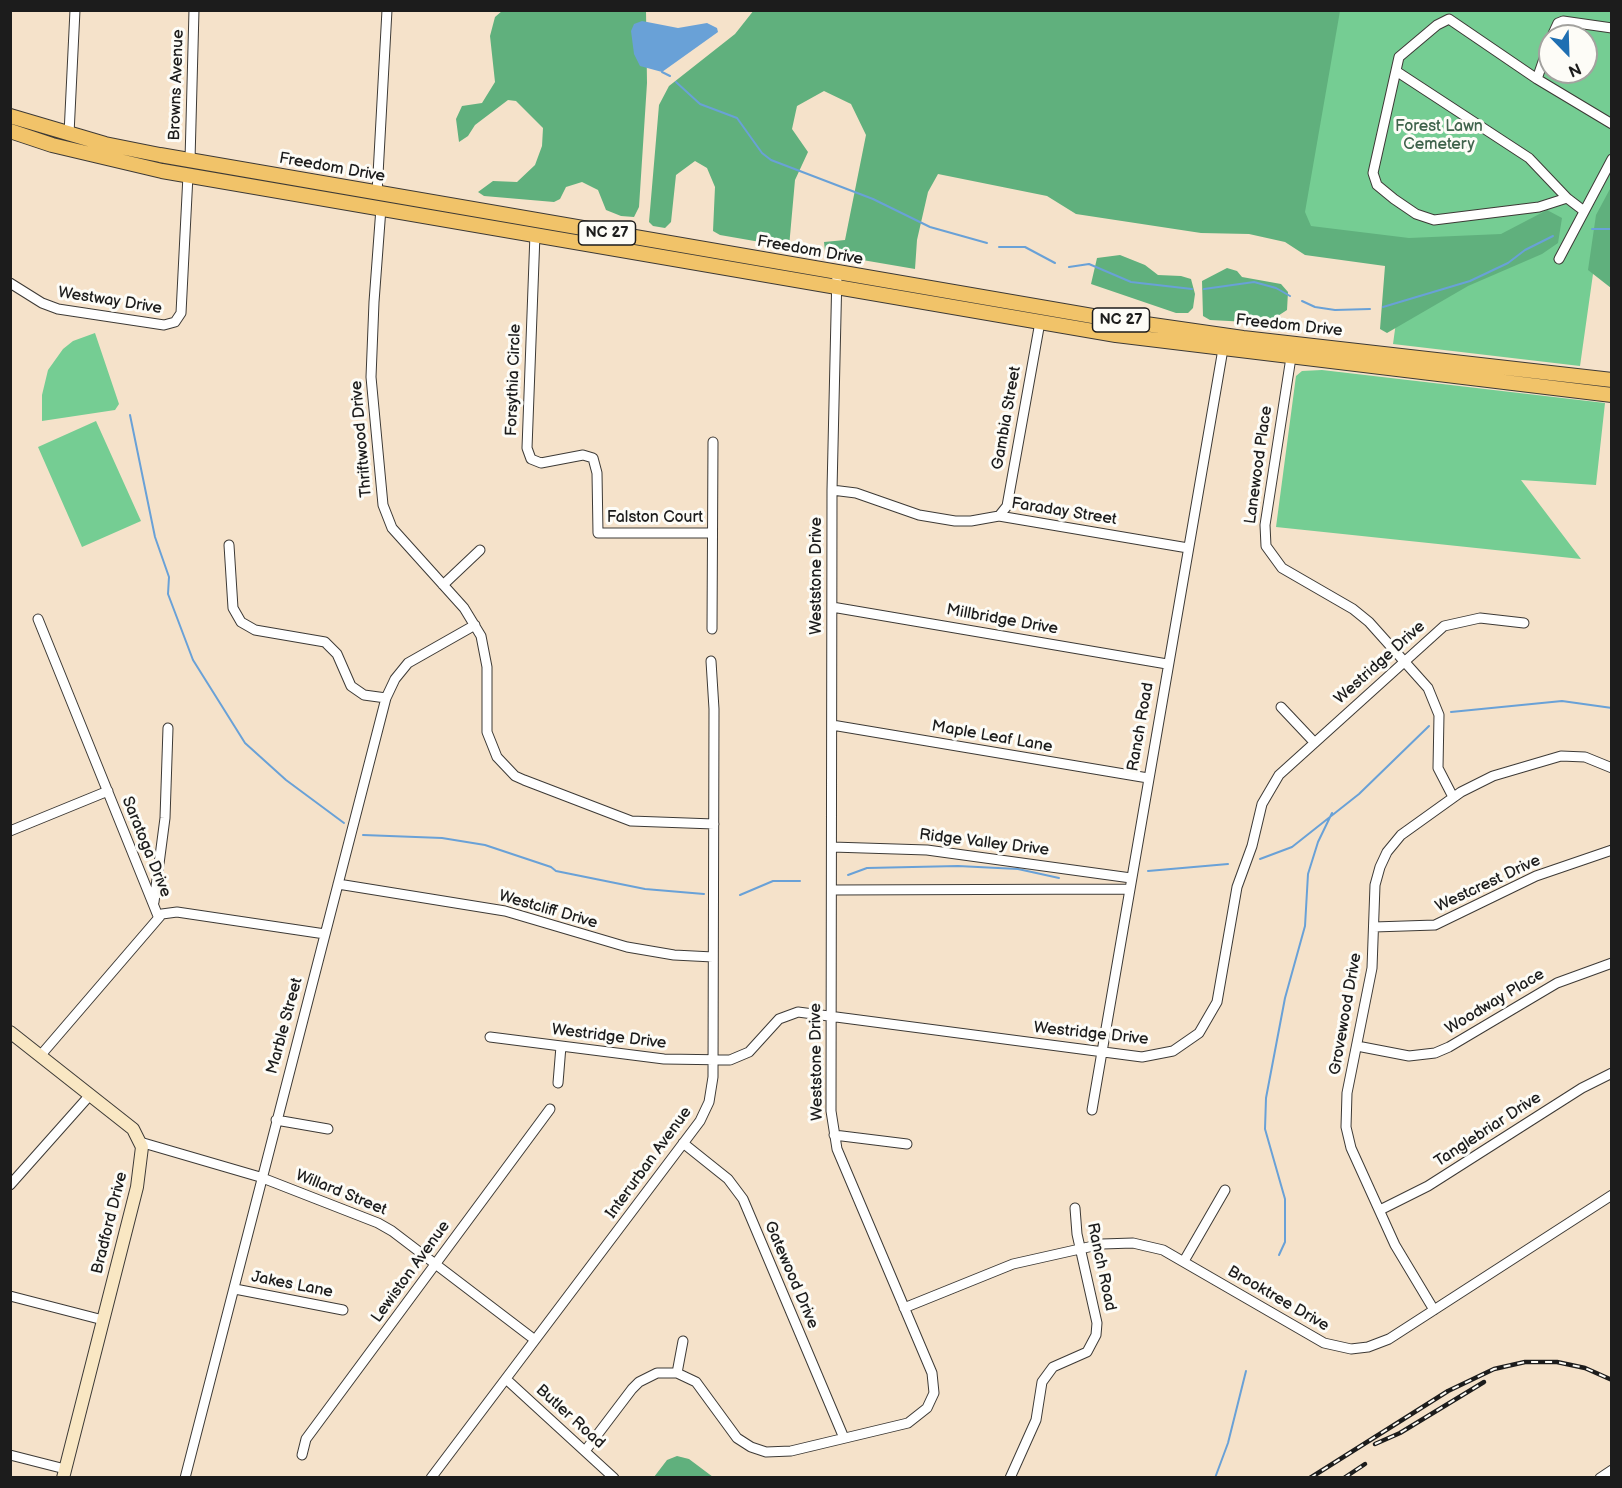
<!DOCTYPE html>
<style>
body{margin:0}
#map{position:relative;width:1622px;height:1488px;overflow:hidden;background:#f5e2ca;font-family:"Balsamiq Sans",sans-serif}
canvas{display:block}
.frame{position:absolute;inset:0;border:12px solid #1c1c1c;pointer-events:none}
.north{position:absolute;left:1538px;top:24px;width:60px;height:60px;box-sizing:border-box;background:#fdfcf7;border:2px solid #a3a29f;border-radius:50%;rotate:157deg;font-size:16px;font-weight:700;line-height:24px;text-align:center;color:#1c1c1c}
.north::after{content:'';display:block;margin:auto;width:21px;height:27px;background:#1f6fb2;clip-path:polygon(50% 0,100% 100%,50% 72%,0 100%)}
</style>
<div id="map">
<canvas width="1622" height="1488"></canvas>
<div class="frame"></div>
<div class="north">N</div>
</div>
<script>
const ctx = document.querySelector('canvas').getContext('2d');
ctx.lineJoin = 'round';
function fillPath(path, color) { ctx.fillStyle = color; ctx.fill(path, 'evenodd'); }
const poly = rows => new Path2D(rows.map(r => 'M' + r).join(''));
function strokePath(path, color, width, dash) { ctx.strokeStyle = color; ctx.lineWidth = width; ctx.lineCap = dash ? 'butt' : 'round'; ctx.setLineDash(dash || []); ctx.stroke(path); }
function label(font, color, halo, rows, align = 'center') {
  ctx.font = font + ' "Balsamiq Sans",sans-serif'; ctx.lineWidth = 6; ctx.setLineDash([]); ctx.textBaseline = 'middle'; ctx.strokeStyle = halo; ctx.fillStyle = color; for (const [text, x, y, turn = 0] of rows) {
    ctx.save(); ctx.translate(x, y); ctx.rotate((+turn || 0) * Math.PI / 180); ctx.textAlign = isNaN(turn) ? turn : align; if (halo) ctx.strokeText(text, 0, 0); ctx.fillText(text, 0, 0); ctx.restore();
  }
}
fillPath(poly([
 [1327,11,1611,11,1611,276,1593,274,1580,366,1393,344,1405,257,1283,238],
 [1550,36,1586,36,1586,72,1550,72],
 [95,333,119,404,115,410,42,421,42,395,48,370,63,349,73,341],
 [1322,370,1605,403,1596,485,1521,480,1581,559,1276,527,1296,376,1302,371],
 [96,421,141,521,82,547,38,447]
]), '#75cd93');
fillPath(poly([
 [754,10,1340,11,1305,212,1311,226,1409,238,1501,234,1547,210,1562,218,1558,243,1542,254,1468,286,1387,333,1380,329,1385,266,1305,255,1285,242,1249,234,1201,233,1076,214,1047,196,938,174,928,192,917,240,915,269,839,256,825,251,824,242,845,240,866,135,851,104,824,91,797,106,792,129,808,152,795,180,789,247,720,235,713,231,715,187,707,168,695,161,676,175,671,222,665,228,653,226,649,222,659,105,669,86,735,34],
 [502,11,646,11,647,83,639,207,634,217,621,216,606,210,598,190,582,182,566,187,560,199,554,202,484,196,478,192,493,181,517,182,535,165,542,146,543,128,516,101,508,100,475,125,468,136,459,142,456,119,462,106,482,103,495,82,490,36,495,17],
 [1611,187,1611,288,1588,270,1596,215],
 [1120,255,1145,265,1158,275,1181,276,1191,279,1195,294,1193,308,1188,313,1176,313,1091,284,1097,258],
 [1227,268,1237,271,1242,277,1281,284,1288,292,1287,310,1267,323,1210,320,1203,316,1202,281],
 [677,1456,689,1459,713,1477,654,1477,667,1460]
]), '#60b07d');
fillPath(poly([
 [642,21,678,28,707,23,717,28,718,32,662,72,640,66,634,54,631,31,634,24]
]), '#69a1d7');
strokePath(poly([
 [662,72,670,76],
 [676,82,700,104,737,118,762,153,771,160,873,199,930,227,987,243],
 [1592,229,1612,229],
 [999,247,1025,247,1055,263],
 [1069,267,1089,264,1131,282,1192,289],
 [1204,289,1254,282,1276,288,1290,296],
 [1302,301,1315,307,1335,310,1370,309],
 [1383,307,1470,281,1508,263,1525,250,1553,236],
 [130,415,155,537,169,577,168,594,193,660,245,743,286,780,344,823],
 [1451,712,1562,701,1612,708],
 [363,835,442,838,485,845,551,867,556,871,645,889,704,894],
 [1260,859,1292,847,1359,794,1429,726],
 [1148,871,1228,864],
 [848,875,867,868,958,866,1018,869,1059,878],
 [740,895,773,881,800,881],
 [1279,1255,1285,1242,1285,1199,1265,1129,1266,1098,1285,998,1305,926,1308,874,1318,842,1332,813],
 [1215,1478,1228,1443,1246,1371]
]), '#69a1d7', 2);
const street = poly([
 [1552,36,1558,23,1563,21,1612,28],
 [1396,71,1529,158,1567,198,1584,211],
 [1537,79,1550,41],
 [69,134,75,10],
 [190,160,194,10],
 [377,193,387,10],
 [1567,198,1539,207,1434,220,1416,214,1394,199,1377,185,1373,173,1399,57,1437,25,1449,19,1537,79,1612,124],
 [381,208,374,302,371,377,383,505,392,528,464,608,481,636,487,667,487,732,497,757,515,776,524,780,631,821,714,824],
 [535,234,527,448,531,459,541,463,583,455,593,458,597,473,598,533,711,533],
 [1559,259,1612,159],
 [10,283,42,303,58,309,164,325,175,322,181,313,188,175],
 [1292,351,1265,525,1266,546,1282,568,1353,609,1369,622,1428,688,1439,715,1438,768,1453,797],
 [832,490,856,493,919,515,955,521,971,521,999,516,1188,548],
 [999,516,1007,506,1040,322],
 [229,545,233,608,241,622,255,630,325,642,337,654,351,686,364,695,386,698],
 [443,585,480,550],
 [832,607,1167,664],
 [38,619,158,916],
 [712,629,713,442],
 [1281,707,1314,742],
 [832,725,1148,778],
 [10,831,108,791],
 [832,847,927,850,1131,878],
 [338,884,505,911,627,947,674,955,713,957],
 [833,890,1128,889],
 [154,902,165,818,168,728],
 [1374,927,1435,925,1536,876,1612,850],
 [490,1037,664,1059,730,1060,749,1052,779,1019,798,1012,1142,1057,1173,1051,1199,1033,1217,1002,1237,887,1252,846,1262,804,1279,775,1444,626,1480,618,1524,623],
 [1357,1046,1409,1056,1435,1053,1449,1047,1557,983,1612,963],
 [40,1056,162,914,177,912,325,934],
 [558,1083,561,1046],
 [1092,1110,1223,349],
 [276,1120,328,1129],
 [834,1135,907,1144],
 [140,1142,260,1177,378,1223,392,1231,535,1340],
 [683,1143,728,1179,743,1199,844,1438],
 [10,1185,90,1095],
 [1380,1210,1428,1186,1582,1088,1612,1073],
 [1184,1261,1225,1190],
 [235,1289,343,1310],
 [10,1296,103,1320],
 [904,1308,1013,1264,1102,1244,1133,1243,1163,1250,1324,1343,1351,1349,1368,1347,1389,1339,1612,1195],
 [1434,1310,1395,1245,1351,1148,1346,1127,1347,1093,1372,968,1375,885,1380,867,1387,852,1401,835,1461,792,1493,776,1561,756,1585,757,1612,768],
 [677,1373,683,1341],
 [506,1379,614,1478],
 [585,1451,632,1389,639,1382,657,1373,677,1373,696,1382,737,1438,751,1447,766,1452,791,1451,908,1423,927,1408,934,1393,932,1373,837,1149,831,1111,832,490,837,272],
 [10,1455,65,1469],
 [302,1455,306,1439,550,1109],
 [185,1478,386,698,395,679,408,663,475,625],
 [431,1478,700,1121,709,1102,713,1077,714,709,711,661],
 [1010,1478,1036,1420,1042,1382,1053,1367,1087,1352,1096,1335,1097,1323,1077,1234,1075,1208],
 [1600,1478,1612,1470]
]);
const secondary = poly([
 [10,1032,133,1129,142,1147,137,1187,63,1478]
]);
const primary = poly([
 [10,116,105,144,160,155,1104,318,1243,338,1612,380],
 [10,131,52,145,162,171,1116,335,1612,395]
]);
strokePath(street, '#3d3a36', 11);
strokePath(secondary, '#3d3a36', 14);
strokePath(primary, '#3d3a36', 16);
strokePath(street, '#fff', 9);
strokePath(secondary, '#f9e7c3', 12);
strokePath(primary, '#f1c369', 14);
const rail = poly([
 [1375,1444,1400,1433,1484,1382],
 [1310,1478,1448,1391,1494,1369,1525,1362,1557,1362,1585,1368,1612,1380],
 [1344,1478,1365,1464]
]);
strokePath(rail, '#1c1c1c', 4.5);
strokePath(rail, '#fdfcf7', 2, [7]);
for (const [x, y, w] of [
 [607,233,57],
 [1121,320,57]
]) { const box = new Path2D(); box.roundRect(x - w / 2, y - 12, w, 24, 4.5); ctx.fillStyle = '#fdfcf7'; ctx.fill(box); strokePath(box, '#1c1c1c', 1.5); }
label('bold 15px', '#1c1c1c', null, [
 ["NC 27",607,233],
 ["NC 27",1121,320]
]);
label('16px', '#1c1c1c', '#fdfcf7', [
 ["Browns Avenue",177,85,-88],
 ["Freedom Drive",332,168,10],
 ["Freedom Drive",810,251,10],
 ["Westway Drive",110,301,9],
 ["Freedom Drive",1289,326,6],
 ["Forsythia Circle",514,380,-88],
 ["Gambia Street",1007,418,-80],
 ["Thriftwood Drive",362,439,-95],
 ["Lanewood Place",1259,465,-82],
 ["Faraday Street",1064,512,9],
 ["Falston Court",655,518],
 ["Weststone Drive",817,576,-90],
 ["Millbridge Drive",1002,620,10],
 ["Westridge Drive",1380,663,-42],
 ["Ranch Road",1141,727,-80],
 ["Maple Leaf Lane",992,737,10],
 ["Ridge Valley Drive",984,843,7],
 ["Saratoga Drive",146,847,68],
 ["Westcrest Drive",1488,884,-25],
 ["Westcliff Drive",548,910,16],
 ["Woodway Place",1495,1002,-31],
 ["Grovewood Drive",1346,1014,-80],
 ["Marble Street",285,1026,-75],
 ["Westridge Drive",1091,1034,6],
 ["Westridge Drive",609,1037,7],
 ["Weststone Drive",817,1062,-91],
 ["Tanglebriar Drive",1488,1130,-33],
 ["Interurban Avenue",649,1163,-54],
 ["Willard Street",341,1193,22],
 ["Bradford Drive",110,1223,-76],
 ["Ranch Road",1101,1267,78],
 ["Lewiston Avenue",411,1272,-54],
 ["Gatewood Drive",791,1275,67],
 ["Jakes Lane",292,1285,11],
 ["Brooktree Drive",1278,1299,30],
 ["Butler Road",570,1417,42]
]);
label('16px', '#40634c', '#fdfcf7', [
 ["Forest Lawn",1439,127],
 ["Cemetery",1439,145]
]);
</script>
